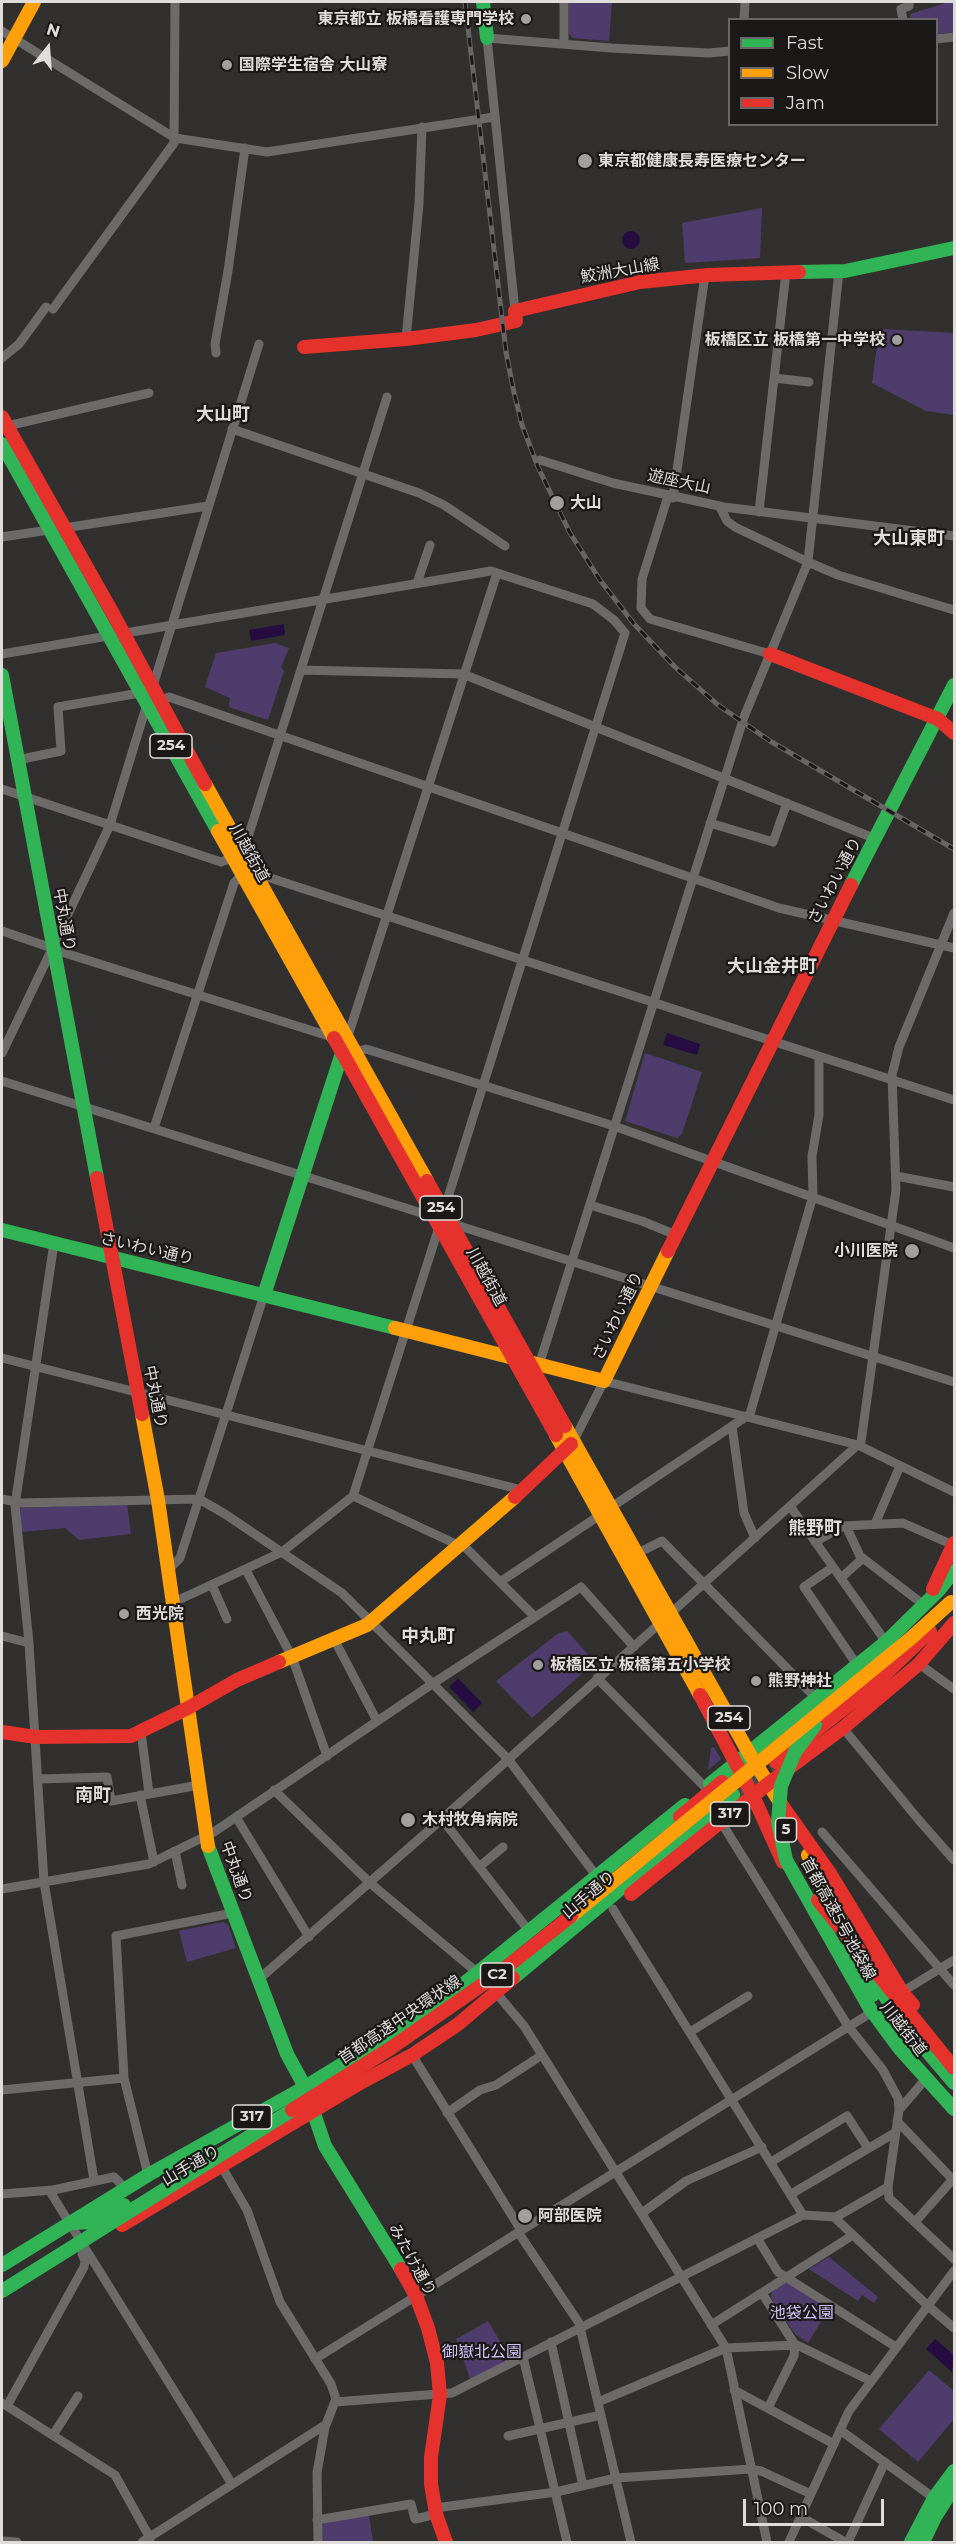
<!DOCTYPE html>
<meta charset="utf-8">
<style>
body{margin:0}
#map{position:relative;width:956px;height:2544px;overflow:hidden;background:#32302e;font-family:Montserrat,sans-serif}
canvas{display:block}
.frame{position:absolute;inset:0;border:3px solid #dfdcd9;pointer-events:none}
.legend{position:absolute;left:728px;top:18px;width:210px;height:108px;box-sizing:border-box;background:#1b1917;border:2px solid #696765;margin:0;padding:8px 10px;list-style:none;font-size:18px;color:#dfdcd9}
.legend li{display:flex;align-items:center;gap:12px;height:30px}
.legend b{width:30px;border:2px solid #696765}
.north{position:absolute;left:18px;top:18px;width:60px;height:60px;-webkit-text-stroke:4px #1b1917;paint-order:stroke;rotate:17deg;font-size:16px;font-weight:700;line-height:24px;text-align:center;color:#dfdcd9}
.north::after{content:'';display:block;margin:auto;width:21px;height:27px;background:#dfdcd9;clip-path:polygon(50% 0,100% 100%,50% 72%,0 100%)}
.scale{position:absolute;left:743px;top:2499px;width:141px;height:27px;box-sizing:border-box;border:3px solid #dfdcd9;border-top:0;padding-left:8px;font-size:18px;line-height:21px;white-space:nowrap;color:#dfdcd9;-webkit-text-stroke:4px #1b1917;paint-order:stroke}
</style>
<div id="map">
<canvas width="956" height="2544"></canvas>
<div class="frame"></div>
<ul class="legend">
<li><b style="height:8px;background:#30b455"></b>Fast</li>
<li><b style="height:8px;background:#ff9f0a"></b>Slow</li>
<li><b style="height:8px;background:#e5322d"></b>Jam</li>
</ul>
<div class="north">N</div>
<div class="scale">100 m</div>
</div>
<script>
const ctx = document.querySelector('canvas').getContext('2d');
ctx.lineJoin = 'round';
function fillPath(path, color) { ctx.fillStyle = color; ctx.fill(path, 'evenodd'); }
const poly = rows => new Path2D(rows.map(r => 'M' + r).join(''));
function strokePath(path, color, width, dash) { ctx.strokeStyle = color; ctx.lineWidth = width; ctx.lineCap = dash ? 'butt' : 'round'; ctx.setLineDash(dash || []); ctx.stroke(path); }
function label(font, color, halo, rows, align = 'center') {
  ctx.font = font + ' Montserrat,"Noto Sans JP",sans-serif'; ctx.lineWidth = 4.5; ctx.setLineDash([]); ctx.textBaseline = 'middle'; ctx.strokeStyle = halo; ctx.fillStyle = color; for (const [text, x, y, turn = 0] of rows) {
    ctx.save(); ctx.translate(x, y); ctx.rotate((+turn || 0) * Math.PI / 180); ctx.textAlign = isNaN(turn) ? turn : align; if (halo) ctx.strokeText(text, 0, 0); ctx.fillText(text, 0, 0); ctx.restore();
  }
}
fillPath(poly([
 [569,2,612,2,609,41,573,38,569,34],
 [949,2,954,2,954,32,937,34,936,20,911,19,910,14],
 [762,208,760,258,685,263,682,223],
 [883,329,954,333,954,415,926,411,872,383,878,337],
 [275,643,289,648,281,667,284,671,268,720,229,707,230,698,205,687,216,653],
 [645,1053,702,1072,682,1134,677,1138,625,1121],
 [127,1504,131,1534,79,1540,65,1528,21,1532,20,1508],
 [567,1631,595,1662,532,1718,496,1681,559,1633],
 [714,1747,721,1759,708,1770,711,1748],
 [223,1922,228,1925,236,1948,187,1962,179,1931],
 [829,2257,878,2297,874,2303,862,2295,858,2301,809,2269],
 [787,2282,828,2310,808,2343,795,2334,771,2298,772,2291],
 [488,2321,511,2360,471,2381,456,2339],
 [929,2370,954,2391,954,2419,918,2462,879,2429],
 [369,2515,373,2542,321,2542,321,2526,327,2521]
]), '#4e3d6c');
fillPath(poly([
 '622 240a9 9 0 1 1 18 0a9 9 0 1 1-18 0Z',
 [284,624,285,635,251,641,249,630],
 [667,1033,700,1044,697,1055,663,1045],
 [458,1678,482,1703,473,1712,449,1687],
 [935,2339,954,2355,952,2372,926,2349]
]), '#250d42');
strokePath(poly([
 [733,1795,776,1762]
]), '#4c4a48', 15, [15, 8]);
strokePath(poly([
 [744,20,745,2],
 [903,20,901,9,909,6,909,2],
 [2,31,175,138,267,152,494,117],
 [936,39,954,37],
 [564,44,564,2],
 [53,309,174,143,175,2],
 [515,311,487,38,611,48,709,53,730,51],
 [406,339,419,204,422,127],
 [216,353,215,344,228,271,245,148],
 [2,358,19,344,46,307],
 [774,378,809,382],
 [7,426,149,393],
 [232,429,419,493,444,505,505,546],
 [540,460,613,483,724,507,954,536],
 [668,496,642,579,641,608,650,619,770,654],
 [673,498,705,275],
 [720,507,727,521,735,527,808,562,838,575,954,610],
 [759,512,786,272],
 [64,528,208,506],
 [2,537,49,530],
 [417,583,430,545],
 [2,654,491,571,593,604,614,620,625,633,444,1210],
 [301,670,463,674,876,839],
 [152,689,259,344],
 [159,701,169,697,779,908,954,948],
 [17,760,61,751,58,707,140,693],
 [2,789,221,862,243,853,387,397],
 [710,823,773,842,787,803],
 [2,931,52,948,110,825,147,704],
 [347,1039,497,573],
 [351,1049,356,1052,366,1049,614,1126,954,1248],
 [2,1053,52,949,332,1037],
 [2,1081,434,1217],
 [154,1128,234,883,242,875,255,873,954,1100],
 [896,1176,954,1187],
 [590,1205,642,1221,676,1235],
 [54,1243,15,1505,29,1643,44,1882,94,2180],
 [2,1358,522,1490],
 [539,1365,744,717,808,562,839,271],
 [732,1426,744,1513,755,1538],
 [573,1442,604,1381,858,1445,954,1492],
 [353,1496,458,1545],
 [2,1499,21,1503,199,1499,225,1514,342,1593,508,1759,598,1878],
 [790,1506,886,1642],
 [610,1508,750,1414,813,1196,812,1156,819,1115,819,1058],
 [875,1524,900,1466],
 [846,1526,860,1556,924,1605],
 [815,1542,843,1526,903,1523,953,1545],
 [461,1543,535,1617],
 [636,1554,662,1541,816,1698],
 [833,1567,804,1587,857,1665],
 [168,1570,180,1558,264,1295],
 [246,1570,292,1657,327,1756],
 [841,1578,863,1558],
 [500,1582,600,1515],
 [212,1585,227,1619],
 [172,1603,282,1552,353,1496,439,1227,450,1223,954,1382],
 [670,1614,861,1442,896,1190,892,1075,899,1047,954,913],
 [2,1636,29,1643],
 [334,1639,377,1721],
 [919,1664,954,1689],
 [597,1678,706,1788],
 [843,1728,918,1819,954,1860],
 [141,1732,149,1793],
 [39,1779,107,1777,111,1801,199,1785],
 [274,1790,370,1883,479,1974],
 [140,1795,154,1862],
 [236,1817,309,1937],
 [442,1819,529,1931],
 [721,1822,848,2026,883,2070,898,2098,899,2110],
 [822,1832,954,1985],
 [175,1851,182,1885],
 [479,1867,503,1847],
 [2,1889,149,1864,214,1832,432,1684,581,1587,634,1647],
 [613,1909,803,2215],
 [258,1980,442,1819,660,1623],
 [493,1989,524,2026,726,2348,767,2542],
 [902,1992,954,1960],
 [690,2032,748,1996],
 [412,2055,521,2230],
 [924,2081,899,2110,888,2187,889,2198,954,2259],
 [2,2090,124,2078],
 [447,2113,480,2090,496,2085,542,2055],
 [897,2121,953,2180],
 [771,2162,847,2116,868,2148],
 [222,2167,247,2210,280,2302,331,2384,336,2399,325,2427,317,2473,318,2542],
 [148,2175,124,2078,116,1936,233,1913],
 [53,2190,51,2193,62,2211,232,2484],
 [2,2194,53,2190,114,2177,122,2185,122,2191],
 [791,2194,896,2132],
 [642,2213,686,2181,762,2147],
 [834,2217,927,2305,954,2328],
 [915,2222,954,2178],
 [518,2232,579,2323,631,2542],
 [757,2238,778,2272,896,2347],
 [762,2293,795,2345,794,2356,768,2408],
 [711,2325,853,2235],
 [551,2342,583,2486],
 [523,2357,567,2542],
 [315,2359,869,2014],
 [734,2390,834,2444],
 [335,2402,452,2393,803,2215,836,2217,888,2187],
 [598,2402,726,2348,797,2345,871,2381],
 [2,2403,115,2475,150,2538,149,2542],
 [7,2406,84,2267,85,2261,82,2254,84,2248],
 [840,2430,934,2498],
 [53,2435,78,2396],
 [508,2436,601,2415],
 [435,2508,556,2492,616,2478,751,2469,761,2471,811,2494],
 [801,2517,845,2542],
 [317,2520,411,2504,415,2519,436,2514],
 [2,2541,17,2542],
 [142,2542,325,2425],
 [789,2542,849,2411,954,2271],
 [848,2542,885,2462]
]), '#6c6b6a', 9);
strokePath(poly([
 [483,2,487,38],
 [799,272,845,271,954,248],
 [2,444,218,831],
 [2,675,97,1178],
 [851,885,954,685],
 [2,1230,395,1328],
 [264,1295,344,1047],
 [710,1784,886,1642,939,1590,954,1571],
 [208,1846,287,2054,305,2087,325,2146,401,2269],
 [836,1948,855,1963,873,1995],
 [873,1977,899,2018,954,2083],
 [513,1978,733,1795],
 [440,2003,685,1805],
 [70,2223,96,2222,124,2205],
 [2,2265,148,2175,305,2087,450,1998],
 [911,2542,934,2498,954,2471],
 [923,2542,935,2517,954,2487]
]), '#30b455', 14);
strokePath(poly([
 [2,61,34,2],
 [205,784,427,1181],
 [218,831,334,1038],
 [395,1328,604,1381,668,1251],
 [142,1414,158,1500,208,1846],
 [565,1426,749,1753,781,1804],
 [556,1435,700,1695],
 [279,1662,367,1625,515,1497],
 [808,1855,842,1923]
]), '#ff9f0a', 14);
strokePath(poly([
 [304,347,406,339,476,330,516,321,515,311,640,282,708,275,799,272],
 [2,417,112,612,205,784],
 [770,654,938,719,954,733],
 [334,1038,556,1435],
 [97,1178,142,1414],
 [427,1181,565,1426],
 [668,1251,851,885],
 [515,1497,571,1444],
 [933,1589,954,1543],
 [700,1695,753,1796,783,1862],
 [2,1732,36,1737,131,1736,188,1708,237,1680,279,1662],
 [776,1762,875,1684,930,1631],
 [781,1804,829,1872,902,1992,913,2005],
 [680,1817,722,1782],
 [631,1894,769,1783,843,1728,919,1664,954,1623],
 [122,2225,360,2083,412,2055,457,2025,513,1978],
 [401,2269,416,2296,428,2328,437,2363,440,2395,431,2457,431,2484,436,2514,446,2542]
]), '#e5322d', 14);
const rail = poly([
 [465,2,506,352,513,388,522,425,538,467,570,533,600,580,634,624,675,667,718,705,770,741,954,849]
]);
strokePath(rail, '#676665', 5);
strokePath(rail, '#1b1917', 3, [9]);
strokePath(poly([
 [815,1725,795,1752,781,1786,778,1822,786,1860,869,2007,900,2049,954,2109],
 [2,2291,292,2110]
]), '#30b455', 14);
strokePath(poly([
 [571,1916,910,1639,951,1602]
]), '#ff9f0a', 14);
strokePath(poly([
 [818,1900,954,2068],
 [292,2110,391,2048,499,1973,571,1916]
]), '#e5322d', 14);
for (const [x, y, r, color] of [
 [526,19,6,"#a2a09d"],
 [227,65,6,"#a2a09d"],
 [585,161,8,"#a2a09d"],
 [897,340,6,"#a2a09d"],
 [557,503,8,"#a2a09d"],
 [912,1251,8,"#a2a09d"],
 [124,1614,6,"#a2a09d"],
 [538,1665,6,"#a2a09d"],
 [756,1681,6,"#a2a09d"],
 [408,1820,8,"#a2a09d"],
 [525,2216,8,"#a2a09d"]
]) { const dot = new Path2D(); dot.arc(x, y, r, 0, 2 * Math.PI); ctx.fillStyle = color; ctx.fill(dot); strokePath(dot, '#1b1917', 2); }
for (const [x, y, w] of [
 [171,746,42],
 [441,1208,42],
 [729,1718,42],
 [730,1814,39],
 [786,1830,21],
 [497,1975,33],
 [252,2117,39]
]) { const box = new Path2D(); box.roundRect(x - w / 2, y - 12, w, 24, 4.5); ctx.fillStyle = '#1b1917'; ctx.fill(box); strokePath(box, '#dfdcd9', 1.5); }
label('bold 15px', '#dfdcd9', null, [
 ["254",171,746],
 ["254",441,1208],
 ["254",729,1718],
 ["317",730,1814],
 ["5",786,1830],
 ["C2",497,1975],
 ["317",252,2117]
]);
label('bold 16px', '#dfdcd9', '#1b1917', [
 ["東京都立 板橋看護専門学校",514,19,"right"],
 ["国際学生宿舎 大山寮",239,65],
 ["東京都健康長寿医療センター",598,161],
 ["板橋区立 板橋第一中学校",885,340,"right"],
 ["大山",570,503],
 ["小川医院",898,1251,"right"],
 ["西光院",136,1614],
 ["板橋区立 板橋第五小学校",550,1665],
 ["熊野神社",768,1681],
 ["木村牧角病院",422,1820],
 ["阿部医院",538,2216]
], 'left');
label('16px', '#dfdcd9', '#1b1917', [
 ["鮫洲大山線",620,271,-10],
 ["遊座大山",679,482,12],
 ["川越街道",249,853,61],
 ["さいわい通り",835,881,-62],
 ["中丸通り",64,920,80],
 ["さいわい通り",147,1249,13],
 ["川越街道",486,1277,61],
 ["さいわい通り",618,1316,-64],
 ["中丸通り",155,1397,79],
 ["中丸通り",236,1872,70],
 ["山手通り",589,1895,-40],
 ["首都高速5号池袋線",838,1919,61],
 ["首都高速中央環状線",400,2020,-34],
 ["川越街道",903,2029,52],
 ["山手通り",191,2166,-30],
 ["みたけ通り",412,2260,61]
]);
label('16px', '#d2c2f9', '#1b1917', [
 ["池袋公園",802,2313],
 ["御嶽北公園",482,2352]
]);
label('bold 18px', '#dfdcd9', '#1b1917', [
 ["大山町",223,415],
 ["大山東町",909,539],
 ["大山金井町",772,967],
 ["熊野町",815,1529],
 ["中丸町",428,1637],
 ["南町",93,1796]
]);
</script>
